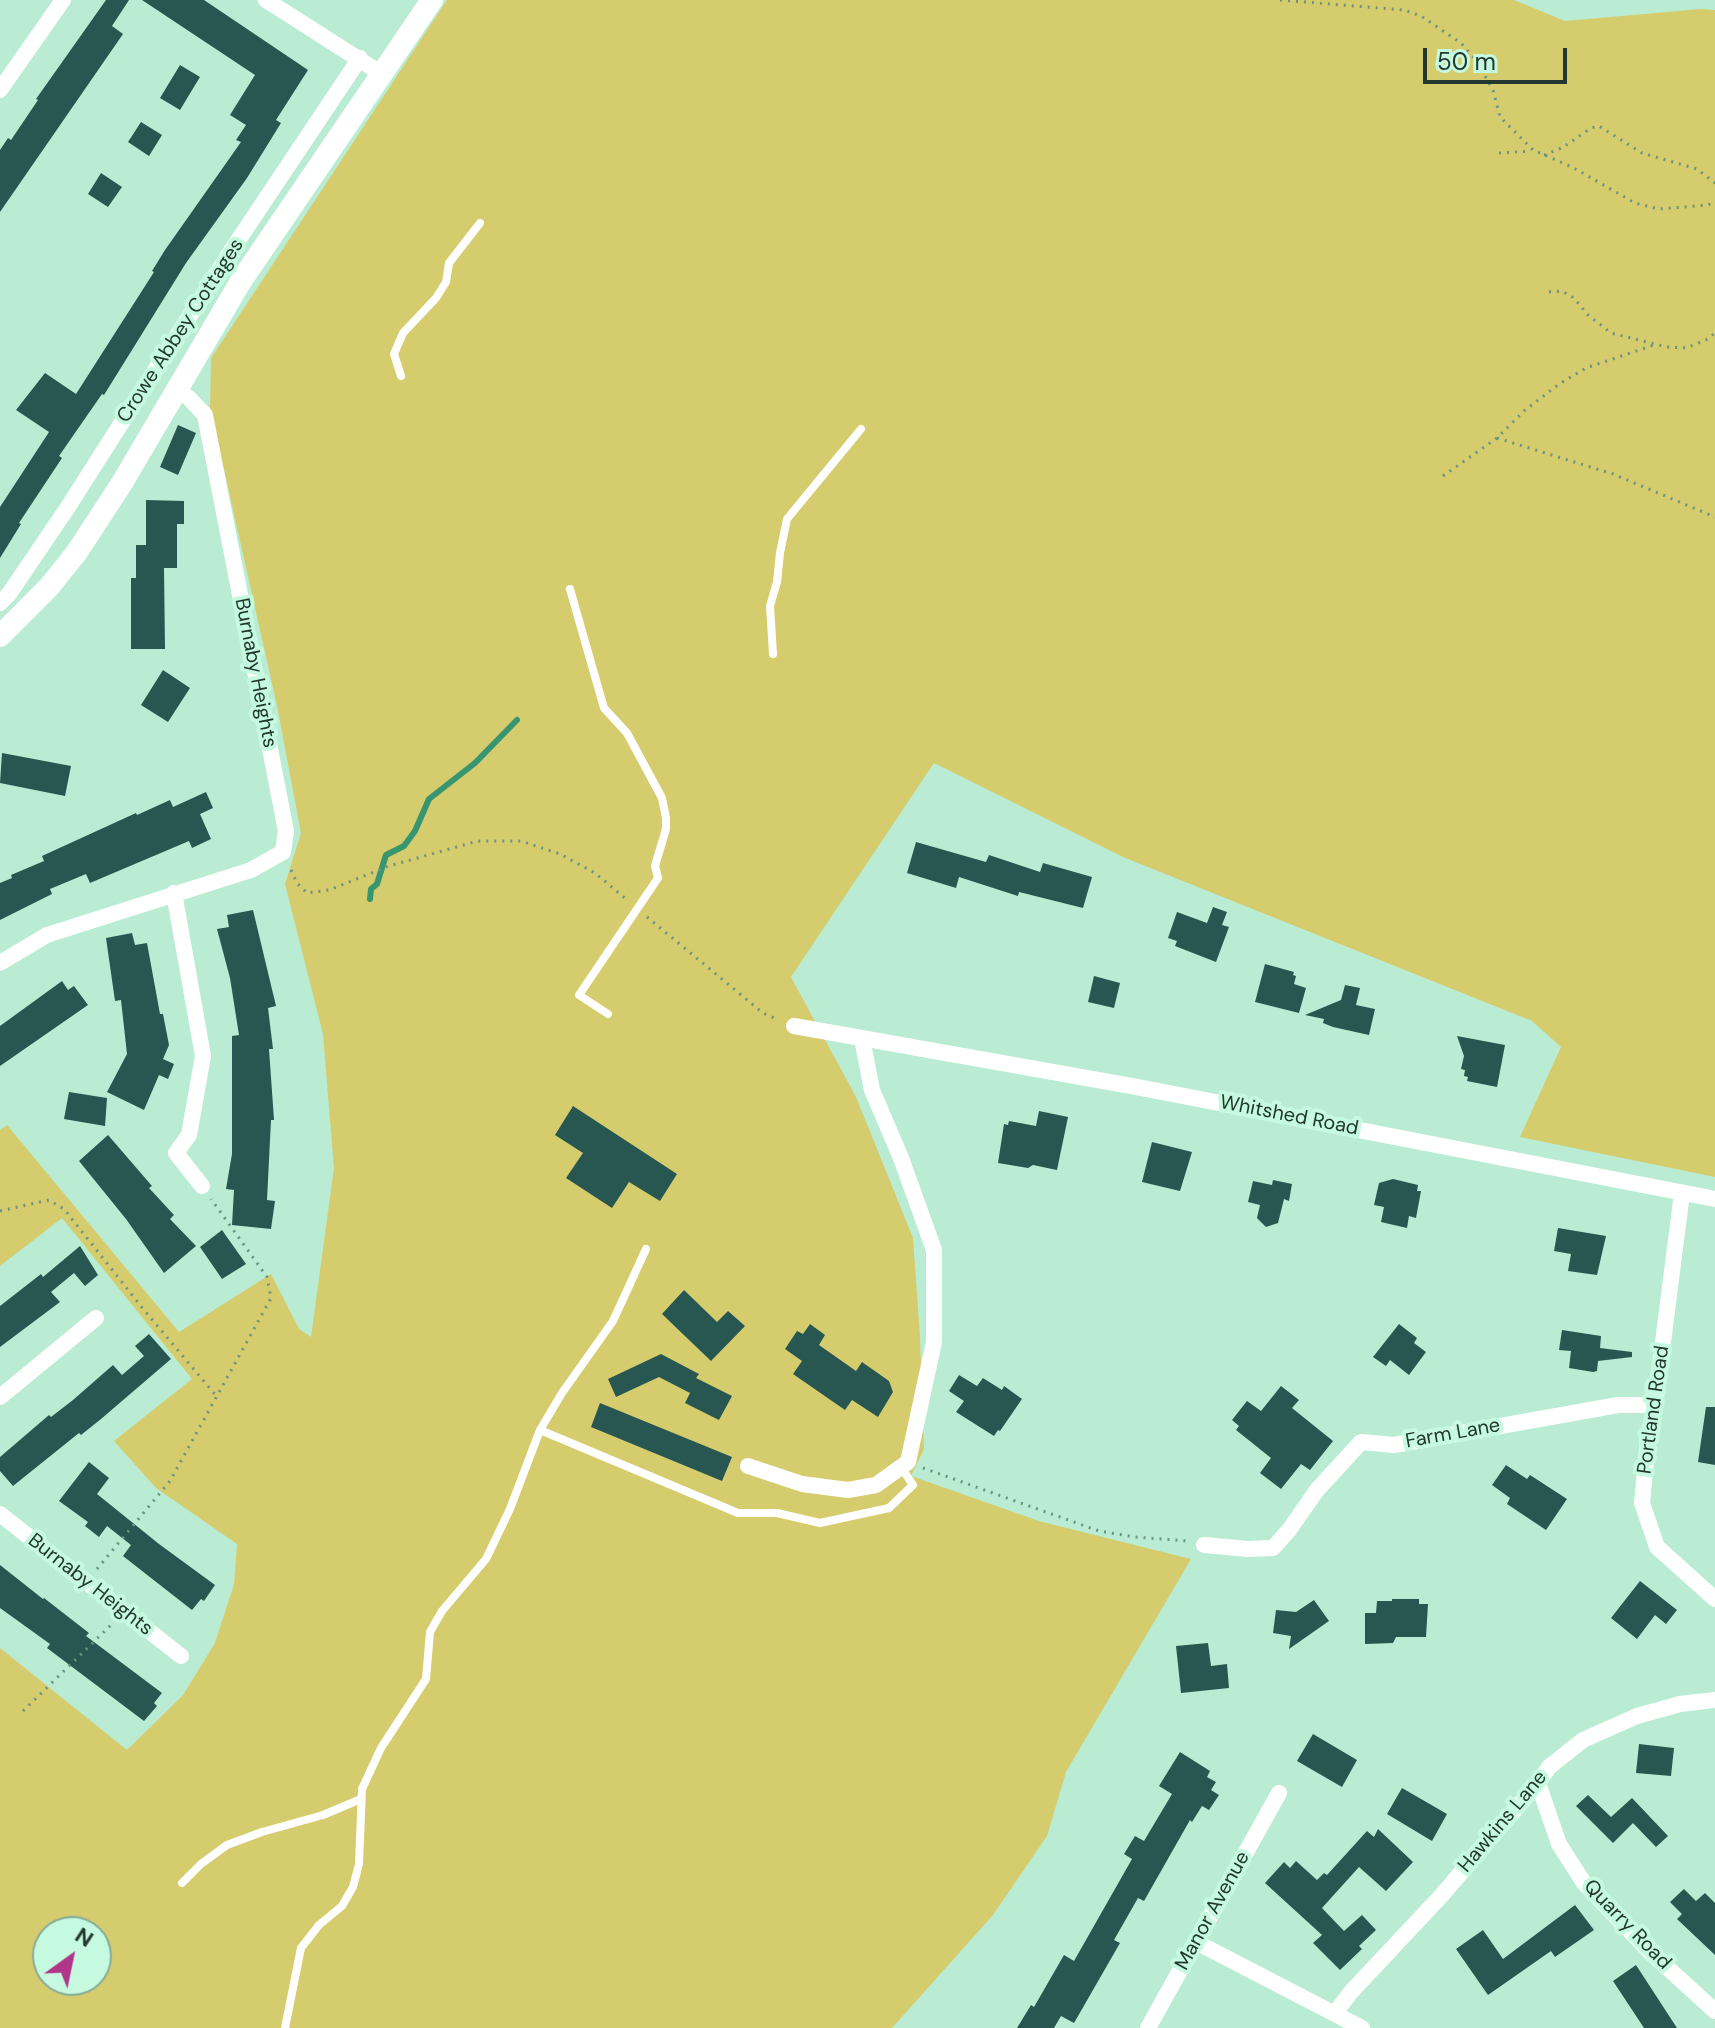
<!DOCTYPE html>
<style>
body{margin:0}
#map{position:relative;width:1715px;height:2028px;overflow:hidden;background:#b9ecd3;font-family:"DM Sans",sans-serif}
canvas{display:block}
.north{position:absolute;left:32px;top:1916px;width:80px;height:80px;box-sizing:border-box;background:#c6fae0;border:2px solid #84ac98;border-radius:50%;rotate:33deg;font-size:22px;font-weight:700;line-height:32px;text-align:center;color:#22372d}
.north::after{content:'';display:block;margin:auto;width:28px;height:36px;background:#b13689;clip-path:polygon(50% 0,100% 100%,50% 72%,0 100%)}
.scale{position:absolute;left:1423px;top:48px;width:144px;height:36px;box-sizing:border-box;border:4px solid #22372d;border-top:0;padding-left:10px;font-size:24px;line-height:28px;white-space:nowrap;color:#22372d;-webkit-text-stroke:6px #c6fae0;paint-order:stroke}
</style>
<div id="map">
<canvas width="1715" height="2028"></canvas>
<div class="north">N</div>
<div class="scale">50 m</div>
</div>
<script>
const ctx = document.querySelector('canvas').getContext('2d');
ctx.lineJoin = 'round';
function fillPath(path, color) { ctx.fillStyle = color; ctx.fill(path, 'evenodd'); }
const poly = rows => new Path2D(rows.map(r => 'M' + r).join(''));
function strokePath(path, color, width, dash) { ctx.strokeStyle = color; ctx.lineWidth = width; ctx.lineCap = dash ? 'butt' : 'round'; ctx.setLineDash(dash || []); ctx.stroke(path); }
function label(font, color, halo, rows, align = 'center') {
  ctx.font = font + ' "DM Sans",sans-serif'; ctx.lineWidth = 8; ctx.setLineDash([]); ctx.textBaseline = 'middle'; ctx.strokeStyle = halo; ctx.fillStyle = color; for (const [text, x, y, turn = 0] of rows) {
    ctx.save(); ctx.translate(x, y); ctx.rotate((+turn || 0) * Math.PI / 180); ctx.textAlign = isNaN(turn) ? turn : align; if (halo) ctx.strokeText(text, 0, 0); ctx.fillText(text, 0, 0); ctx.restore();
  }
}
fillPath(poly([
 [447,0,1514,0,1565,21,1701,9,1715,10,1715,1177,1520,1137,1561,1047,1532,1021,1123,857,934,763,791,977,856,1097,913,1238,920,1337,924,1449,911,1476,1039,1521,1191,1559,1066,1772,1047,1836,993,1915,892,2028,0,2028,0,1648,127,1750,183,1695,215,1643,234,1584,237,1544,156,1488,114,1441,192,1379,62,1218,0,1266,0,1130,7,1125,179,1332,271,1274,299,1329,311,1337,334,1168,323,1034,285,884,301,833,277,706,210,407,211,358],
 [48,1932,96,1932,96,1980,48,1980]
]), '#d5cc6e');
strokePath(poly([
 [370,899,371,889,377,884,386,855,404,846,415,831,429,799,475,763,517,720]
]), '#379670', 6);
fillPath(poly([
 [106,0,129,0,112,26,123,34,0,212,0,150,8,138,11,140,38,100,36,99],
 [142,0,204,0,308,70,276,120,281,123,247,178,186,263,104,395,102,394,59,456,62,458,19,523,21,524,0,558,0,507,49,432,16,410,45,373,76,394,154,272,152,271,165,250,241,142,236,140,246,125,230,115,255,75],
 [180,65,200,77,180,110,160,98],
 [141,122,162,135,149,156,128,142],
 [101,173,122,187,108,207,88,194],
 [178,425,196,433,178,475,160,467],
 [146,500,184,501,184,524,177,524,177,568,164,568,165,649,131,649,131,578,136,578,136,545,146,545],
 [163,670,190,688,168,722,141,705],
 [2,753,71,766,65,796,0,783],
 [206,792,213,808,200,814,211,839,192,848,189,841,90,883,86,874,50,889,52,894,0,920,0,883,12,878,11,875,44,861,42,856,136,813,137,815,170,800,173,807],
 [916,842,986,862,989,855,1040,872,1043,863,1092,877,1083,908,1019,892,1018,896,959,877,956,888,907,873],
 [1213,907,1227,912,1222,925,1229,927,1216,962,1175,946,1177,941,1168,938,1177,912,1207,923],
 [253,910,276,1006,268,1008,273,1049,269,1049,274,1120,271,1120,267,1200,275,1201,271,1229,232,1225,234,1190,226,1189,232,1154,232,1036,239,1035,230,978,217,929,229,927,227,915],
 [132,933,135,945,147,943,160,1014,163,1014,169,1045,163,1059,174,1064,168,1079,159,1075,144,1110,107,1092,127,1054,121,1000,115,1001,106,938],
 [1265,964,1294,972,1293,975,1296,976,1294,984,1306,988,1299,1013,1255,1002],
 [1094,976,1120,983,1114,1008,1088,1002],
 [62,981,68,990,74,986,88,1005,0,1066,0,1026],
 [1345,985,1360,988,1356,1005,1375,1009,1369,1035,1333,1027,1323,1023,1324,1019,1305,1015,1341,1000],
 [1457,1036,1505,1045,1497,1087,1467,1081,1468,1077,1464,1076,1465,1070,1461,1069,1464,1056],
 [69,1092,107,1098,105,1126,64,1119],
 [573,1106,677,1174,660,1201,629,1182,612,1208,566,1178,583,1153,555,1135],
 [1039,1111,1068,1117,1057,1170,1033,1165,1028,1168,998,1163,1004,1124,1008,1125,1009,1121,1036,1126],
 [108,1135,152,1186,149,1188,174,1215,170,1219,196,1246,164,1273,126,1219,79,1161],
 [1152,1142,1192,1152,1180,1191,1142,1182],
 [1393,1179,1418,1185,1417,1191,1421,1191,1416,1218,1409,1216,1407,1228,1381,1222,1384,1207,1374,1205,1379,1183],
 [1273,1180,1292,1184,1289,1201,1284,1199,1278,1223,1266,1227,1257,1218,1260,1205,1248,1202,1253,1181,1272,1185],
 [1558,1228,1606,1236,1597,1275,1568,1271,1571,1254,1554,1251],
 [222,1230,246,1264,222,1279,200,1247],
 [80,1246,98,1275,85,1286,74,1273,51,1292,60,1302,0,1347,0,1306,41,1274,43,1277],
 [684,1290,717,1322,728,1311,745,1326,711,1361,662,1314],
 [810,1324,825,1335,819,1345,856,1371,862,1362,889,1381,893,1392,878,1417,852,1400,845,1410,793,1374,802,1361,785,1349,797,1331,803,1334],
 [1399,1324,1417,1338,1414,1343,1426,1352,1409,1375,1390,1360,1386,1366,1373,1357],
 [1562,1330,1601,1336,1600,1348,1632,1352,1632,1357,1598,1361,1597,1371,1593,1372,1569,1368,1571,1351,1559,1350],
 [149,1334,171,1359,101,1419,81,1435,79,1433,13,1486,0,1471,0,1457,49,1415,51,1417,73,1400,113,1365,122,1375,144,1356,135,1346],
 [661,1354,699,1374,696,1378,732,1396,719,1420,685,1403,690,1393,659,1377,616,1397,608,1379],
 [959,1375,977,1386,983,1378,1002,1390,1004,1386,1022,1399,1000,1431,998,1430,994,1436,956,1412,964,1401,949,1391],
 [1281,1386,1299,1400,1292,1408,1333,1441,1310,1470,1301,1464,1281,1489,1260,1473,1271,1458,1236,1430,1239,1426,1232,1420,1247,1401,1261,1411],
 [600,1403,732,1457,722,1481,591,1427],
 [1706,1407,1715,1407,1715,1465,1698,1462],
 [89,1462,109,1478,97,1494,159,1544,215,1585,204,1601,201,1599,192,1610,123,1556,131,1545,107,1526,99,1537,85,1526,88,1522,59,1501],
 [1506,1465,1527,1479,1530,1475,1567,1499,1546,1530,1507,1504,1510,1498,1492,1485],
 [0,1565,43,1599,44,1598,89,1633,86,1636,162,1693,154,1703,157,1706,144,1721,47,1648,50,1644,0,1608],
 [1640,1581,1677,1610,1666,1624,1655,1615,1637,1639,1611,1618],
 [1392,1599,1419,1599,1419,1604,1428,1604,1426,1637,1396,1637,1393,1643,1365,1644,1365,1613,1376,1613,1377,1601,1392,1601],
 [1314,1600,1329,1621,1289,1649,1291,1636,1273,1633,1276,1610,1296,1612],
 [1208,1643,1211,1666,1227,1664,1229,1688,1181,1693,1176,1646],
 [1313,1734,1357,1760,1342,1787,1297,1761],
 [1639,1744,1674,1748,1671,1776,1636,1773],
 [1180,1752,1210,1771,1207,1777,1216,1782,1211,1790,1219,1795,1209,1810,1202,1806,1192,1822,1190,1820,1144,1901,1138,1898,1114,1940,1120,1943,1074,2023,1061,2016,1054,2028,1017,2028,1031,2005,1034,2007,1064,1955,1074,1961,1132,1859,1124,1854,1135,1836,1144,1841,1172,1794,1159,1786],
 [1402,1788,1447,1814,1432,1841,1387,1814],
 [1588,1795,1611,1817,1632,1798,1668,1836,1656,1847,1633,1823,1613,1843,1576,1806],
 [1378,1829,1413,1862,1386,1891,1359,1867,1322,1908,1344,1931,1362,1915,1376,1930,1359,1946,1362,1949,1340,1970,1313,1943,1322,1935,1265,1883,1284,1862,1290,1868,1296,1861,1317,1880,1324,1873,1327,1875,1367,1831,1374,1837],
 [1684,1889,1696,1901,1705,1893,1715,1903,1715,1955,1677,1919,1682,1914,1670,1902],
 [1575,1905,1594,1930,1555,1957,1551,1951,1488,1995,1456,1949,1483,1930,1503,1959],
 [1636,1965,1677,2028,1644,2028,1613,1981]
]), '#275750');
strokePath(poly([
 [1280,0,1404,10,1421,16,1461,43,1476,60,1493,90,1500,117,1533,150,1572,167,1635,203,1659,209,1708,205,1715,201],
 [1499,153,1531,151],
 [1544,155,1562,148,1591,128,1599,126,1642,153,1697,169,1715,183],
 [1549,292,1562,291,1574,298,1588,315,1611,333,1667,347,1686,348,1706,340,1715,333],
 [1497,438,1613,474,1715,517],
 [1443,476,1497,438,1524,411,1559,384,1586,368,1657,344],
 [291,870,297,883,307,893,329,890,389,866,478,841,521,841,560,854,595,873,626,899],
 [647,917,763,1013,779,1020],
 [0,1211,49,1200,64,1209,144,1310,218,1398],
 [923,1468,1099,1531,1135,1537,1188,1541],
 [97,1569,170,1481,271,1298,267,1277,211,1199],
 [23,1711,112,1624]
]), '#6e9281', 3, [2, 6]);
strokePath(poly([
 [401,376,394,354,403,333,436,298,446,282,449,263,480,223],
 [570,589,604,708,627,733,662,798,666,818,666,829,655,866,658,878,579,995,608,1014],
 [773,654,770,606,777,582,780,553,787,519,861,429],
 [540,1430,738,1513,777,1513,820,1523,889,1508,913,1485,901,1467],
 [182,1883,201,1864,227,1845,262,1832,323,1815,361,1799],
 [285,2028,301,1948,319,1925,342,1906,353,1887,359,1864,362,1789,381,1748,426,1679,430,1632,442,1611,486,1559,510,1509,540,1430,562,1393,613,1321,646,1249]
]), '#fff', 8);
strokePath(poly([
 [266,0,382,74],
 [0,90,63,0],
 [0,603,9,594,68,507,231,251,360,58],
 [174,893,203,1056,189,1135,176,1153,202,1186],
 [0,963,47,935,251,870,283,852,286,831,205,415,189,398,178,390],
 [794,1026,1137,1087,1715,1199],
 [1682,1193,1655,1405,1648,1439,1642,1503,1657,1547,1715,1599],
 [0,1397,96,1318],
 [748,1466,802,1484,848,1490,876,1485,908,1462,934,1342,934,1250,901,1158,872,1090,862,1039],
 [0,1514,181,1656],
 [1204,1545,1248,1549,1273,1548,1289,1530,1317,1490,1361,1442,1394,1445,1618,1405,1655,1405],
 [1538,1783,1559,1844,1584,1883,1650,1952,1715,2011],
 [1196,1942,1362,2028],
 [1335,2013,1351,1992,1441,1896,1538,1783,1549,1767,1583,1740,1637,1716,1680,1704,1715,1700],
 [1148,2028,1279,1793]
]), '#fff', 16);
strokePath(poly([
 [0,636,49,587,77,552,122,483,241,281,432,0]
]), '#fff', 22);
label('20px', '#22372d', '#c6fae0', [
 ["Crowe Abbey Cottages",181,331,-57],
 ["Burnaby Heights",255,673,79],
 ["Whitshed Road",1289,1116,11],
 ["Portland Road",1654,1410,-82],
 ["Farm Lane",1453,1434,-10],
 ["Burnaby Heights",90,1585,38],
 ["Hawkins Lane",1503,1822,-50],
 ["Manor Avenue",1213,1911,-61],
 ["Quarry Road",1627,1925,46]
]);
</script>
